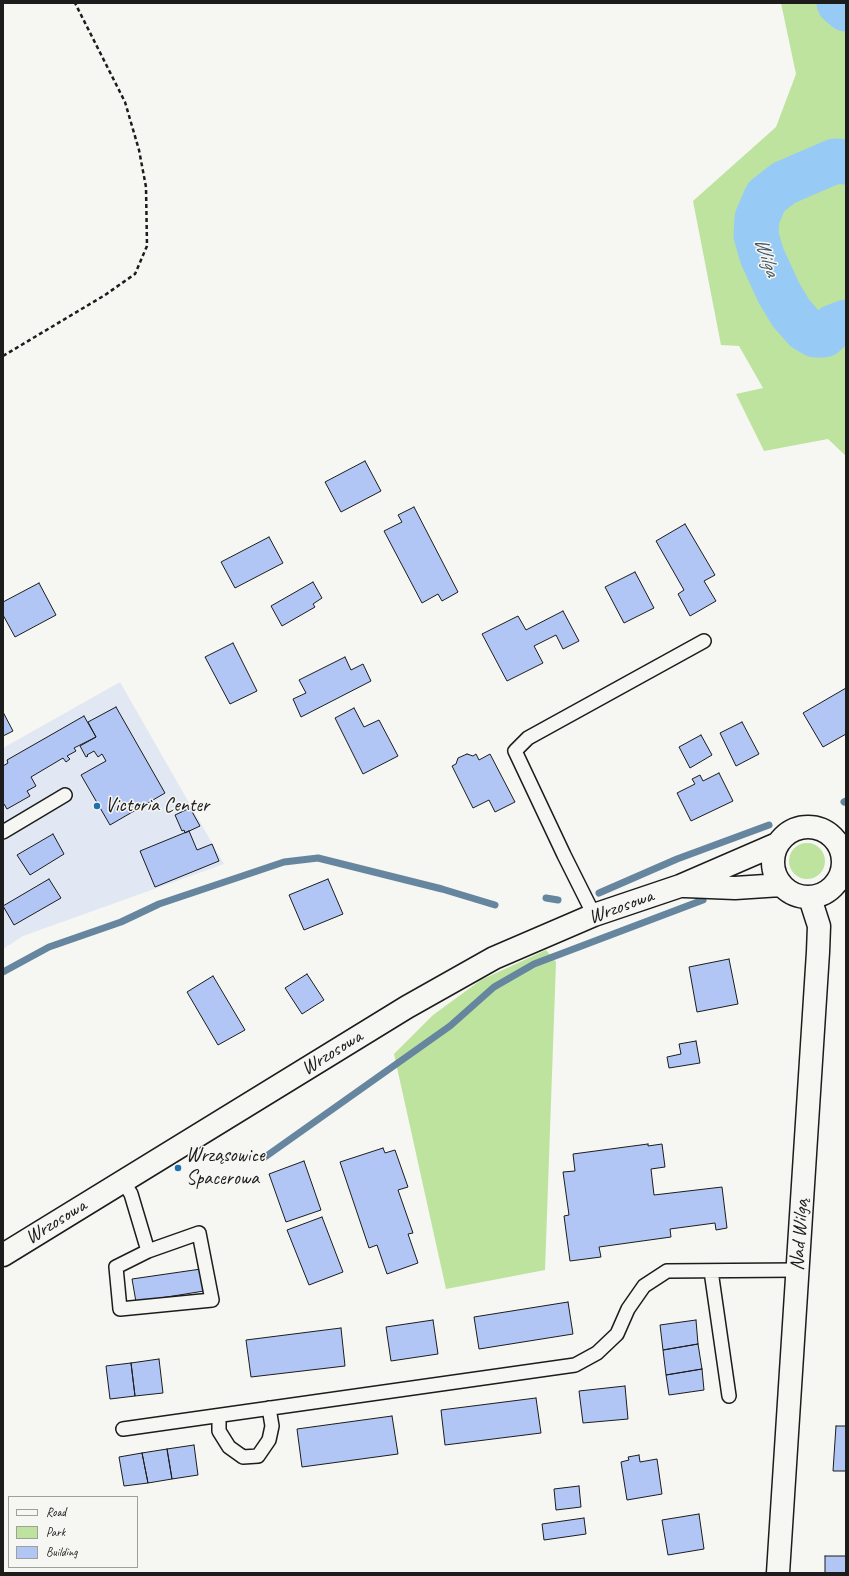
<!DOCTYPE html>
<meta charset="utf-8">
<style>
body{margin:0}
#map{position:relative;width:849px;height:1576px;overflow:hidden;background:#f6f6f2;font-family:Caveat,sans-serif}
canvas{display:block}
.frame{position:absolute;inset:0;border:4px solid #1c1c1c;pointer-events:none}
.legend{position:absolute;left:8px;top:1496px;width:130px;height:72px;box-sizing:border-box;background:#f6f6f2;border:1px solid #9f9f9c;margin:0;padding:5px 7px;list-style:none;font-size:12px;color:#1c1c1c}
.legend li{display:flex;align-items:center;gap:8px;height:20px}
.legend b{width:20px;border:1px solid #9f9f9c}
</style>
<div id="map">
<canvas width="849" height="1576"></canvas>
<div class="frame"></div>
<ul class="legend">
<li><b style="height:5px;background:#f6f6f2"></b>Road</li>
<li><b style="height:11px;background:#bee39e"></b>Park</li>
<li><b style="height:11px;background:#b2c6f5"></b>Building</li>
</ul>
</div>
<script>
const ctx = document.querySelector('canvas').getContext('2d');
ctx.lineJoin = 'round';
function fillPath(path, color) { ctx.fillStyle = color; ctx.fill(path, 'evenodd'); }
const poly = rows => new Path2D(rows.map(r => 'M' + r).join(''));
function strokePath(path, color, width, dash) { ctx.strokeStyle = color; ctx.lineWidth = width; ctx.lineCap = dash ? 'butt' : 'round'; ctx.setLineDash(dash || []); ctx.stroke(path); }
function label(font, color, halo, rows, align = 'center') {
  ctx.font = font + ' Caveat,sans-serif'; ctx.lineWidth = 3; ctx.setLineDash([]); ctx.textBaseline = 'middle'; ctx.strokeStyle = halo; ctx.fillStyle = color; for (const [text, x, y, turn = 0] of rows) {
    ctx.save(); ctx.translate(x, y); ctx.rotate((+turn || 0) * Math.PI / 180); ctx.textAlign = isNaN(turn) ? turn : align; if (halo) ctx.strokeText(text, 0, 0); ctx.fillText(text, 0, 0); ctx.restore();
  }
}
fillPath(poly([
 [120,682,224,864,23,936,3,949,3,748]
]), '#e2e8f3');
fillPath(poly([
 [781,3,846,3,846,456,828,439,764,451,736,394,763,388,739,346,721,345,693,201,776,127,796,74],
 '789 861a18 18 0 1 1 36 0a18 18 0 1 1-36 0Z',
 [546,950,556,962,545,1270,446,1289,394,1054,433,1015,481,980]
]), '#bee39e');
strokePath(poly([
 [844,802,846,801],
 [599,893,677,859,769,825],
 [546,898,558,900],
 [3,972,49,947,121,922,159,904,284,862,318,858,442,889,495,905],
 [265,1157,450,1026,494,987,534,964,703,900]
]), '#66859e', 7);
strokePath(poly([
 [839,3,846,9],
 [846,162,835,161,784,183,766,197,757,218,756,235,762,256,779,293,791,313,805,329,815,335,824,335,833,327,846,322]
]), '#97cbf5', 45);
const building = poly([
 [365,461,381,491,341,512,325,482,365,461],
 [414,507,458,592,442,601,438,594,422,603,384,531,402,522,398,515,414,507],
 [685,524,715,575,704,581,716,601,690,616,678,594,684,590,656,541,685,524],
 [269,537,283,563,235,588,221,562,269,537],
 [635,572,654,608,624,623,605,587,635,572],
 [313,582,322,598,313,604,315,607,282,626,271,606,313,582],
 [39,583,56,615,15,637,3,615,3,602,39,583],
 [563,611,579,641,563,649,556,635,534,646,543,663,507,681,482,634,518,616,526,630,563,611],
 [233,643,257,691,230,704,205,657,233,643],
 [345,657,351,670,363,664,371,681,301,717,293,699,306,693,299,680,345,657],
 [846,688,846,734,823,747,803,713,846,688],
 [116,707,165,793,110,825,81,775,106,761,102,754,98,757,94,751,87,755,88,756,86,757,80,746,96,737,88,722,116,707],
 [354,708,364,727,379,720,398,756,363,774,335,718,354,708],
 [3,712,13,731,3,736,3,712],
 [84,716,96,737,74,748,76,751,67,756,70,759,66,762,63,758,31,777,36,786,27,791,30,796,7,809,4,804,3,805,3,766,8,763,7,760,84,716],
 [742,722,759,754,736,766,720,733,742,722],
 [701,735,712,755,690,768,679,747,701,735],
 [467,754,473,756,476,754,479,760,490,754,515,802,495,812,489,800,473,808,452,766,456,764,458,758,467,754],
 [719,773,733,801,691,821,677,793,695,784,692,779,700,775,703,781,719,773],
 [190,808,200,826,185,833,184,830,182,831,175,815,190,808],
 [189,831,197,850,212,844,219,861,155,887,140,851,189,831],
 [53,834,64,854,30,875,17,855,53,834],
 [49,879,61,898,14,925,3,906,49,879],
 [328,879,343,914,304,930,289,895,328,879],
 [729,959,738,1004,697,1012,689,967,729,959],
 [307,974,324,1000,302,1014,285,988,307,974],
 [213,976,245,1030,218,1045,187,992,213,976],
 [696,1041,700,1063,669,1068,667,1057,681,1054,679,1044,696,1041],
 [648,1144,648,1146,662,1144,665,1167,651,1169,654,1195,722,1187,727,1228,716,1230,715,1223,670,1229,671,1237,599,1247,601,1257,570,1261,564,1216,569,1215,563,1172,575,1171,573,1154,648,1144],
 [383,1148,385,1153,395,1150,408,1187,398,1190,413,1233,408,1234,418,1263,387,1274,377,1245,369,1248,340,1162,383,1148],
 [304,1161,321,1210,286,1222,269,1174,304,1161],
 [322,1217,343,1272,309,1285,287,1230,322,1217],
 [201,1269,204,1291,136,1302,132,1279,201,1269],
 [568,1302,573,1334,479,1349,474,1317,568,1302],
 [433,1320,438,1354,391,1361,386,1327,433,1320],
 [696,1320,698,1344,663,1350,660,1325,696,1320],
 [341,1328,345,1366,251,1377,246,1340,341,1328],
 [698,1344,702,1369,666,1375,663,1350,698,1344],
 [159,1359,163,1393,135,1396,131,1363,159,1359],
 [131,1363,135,1396,110,1399,106,1366,131,1363],
 [702,1369,704,1390,669,1395,666,1375,702,1369],
 [625,1386,628,1419,583,1423,579,1391,625,1386],
 [536,1398,541,1433,445,1445,441,1410,536,1398],
 [392,1416,398,1454,302,1467,297,1429,392,1416],
 [836,1426,846,1426,846,1471,833,1471,836,1426],
 [194,1445,198,1475,172,1479,167,1449,194,1445],
 [167,1449,172,1479,148,1483,142,1453,167,1449],
 [142,1453,148,1483,124,1486,119,1457,142,1453],
 [639,1455,640,1462,657,1459,662,1494,627,1500,621,1462,629,1460,628,1457,639,1455],
 [579,1486,581,1507,556,1510,554,1489,579,1486],
 [699,1514,704,1549,668,1555,662,1520,699,1514],
 [584,1518,586,1534,544,1540,542,1524,584,1518],
 [825,1556,846,1556,846,1573,825,1573,825,1556]
]);
fillPath(building, '#b2c6f5');
strokePath(building, '#1c1c1c', 1);
const lane = poly([
 [3,832,65,795],
 [594,915,564,855,515,751,528,738,704,641],
 [123,1181,131,1194,148,1251,199,1233,212,1300,120,1309,116,1267,148,1251],
 [711,1271,729,1396],
 [219,1416,219,1431,229,1447,243,1457,258,1456,269,1440,272,1426,269,1408],
 [123,1429,575,1365,597,1353,617,1334,628,1309,644,1286,667,1271,797,1270]
]);
const street = poly([
 [778,1573,818,952,819,926,810,898]
]);
const secondary = poly([
 '773 862a35 35 0 1 1 70 0a35 35 0 1 1-70 0Z',
 [685,886,735,888,781,885],
 [3,1255,407,1007,494,958,594,915,680,886,777,844]
]);
strokePath(lane, '#1c1c1c', 16);
strokePath(street, '#1c1c1c', 25);
strokePath(secondary, '#1c1c1c', 25);
strokePath(poly([
 [3,356,105,295,135,274,147,246,146,187,139,150,125,102,75,3]
]), '#1c1c1c', 2.5, [4, 3]);
strokePath(lane, '#f6f6f2', 13);
strokePath(street, '#f6f6f2', 22);
strokePath(secondary, '#f6f6f2', 22);
for (const [x, y, r, color] of [
 [97,806,4,"#1f6fb2"],
 [178,1168,4,"#1f6fb2"]
]) { const dot = new Path2D(); dot.arc(x, y, r, 0, 2 * Math.PI); ctx.fillStyle = color; ctx.fill(dot); strokePath(dot, '#f6f6f2', 1.5); }
label('20px', '#1c1c1c', '#f6f6f2', [
 ["Victoria Center",105,806],
 ["Wrząsowice",186,1156],
 ["Spacerowa",186,1179]
], 'left');
label('20px', '#1c1c1c', '#f6f6f2', [
 ["Wrzosowa",621,907,-20],
 ["Wrzosowa",332,1053,-32],
 ["Wrzosowa",56,1222,-32],
 ["Nad Wilgą",800,1235,-86]
]);
label('italic 21px', '#475968', '#f6f6f2', [
 ["Wilga",766,257,71]
]);
</script>
